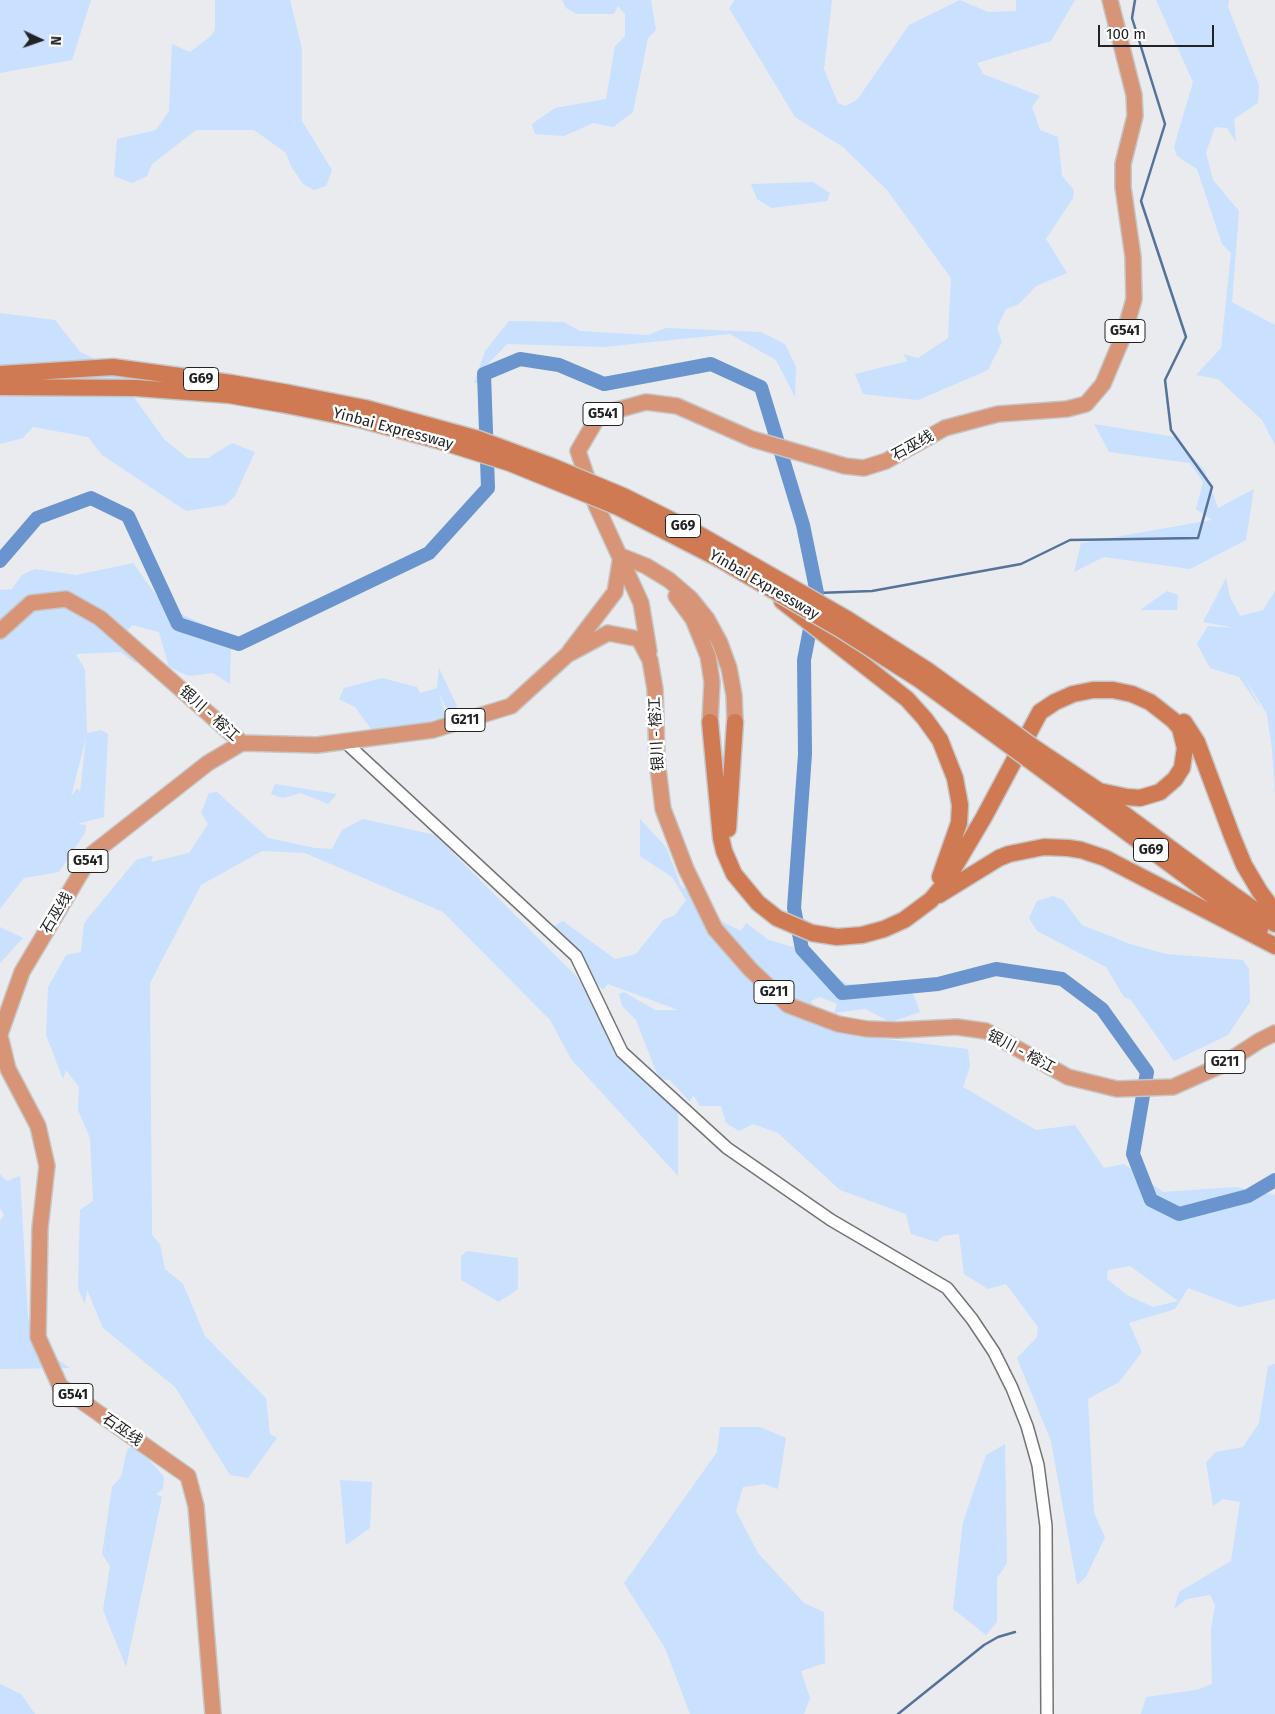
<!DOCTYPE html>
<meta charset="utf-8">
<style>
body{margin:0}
#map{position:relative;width:1275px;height:1714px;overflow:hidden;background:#e9ebee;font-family:"Fira Sans",sans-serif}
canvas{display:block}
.north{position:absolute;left:15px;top:15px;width:50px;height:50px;-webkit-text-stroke:4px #fff;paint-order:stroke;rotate:93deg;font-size:14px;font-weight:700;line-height:20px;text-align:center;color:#222324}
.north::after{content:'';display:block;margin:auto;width:18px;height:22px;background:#222324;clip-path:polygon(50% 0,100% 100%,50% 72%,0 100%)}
.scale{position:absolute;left:1098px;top:25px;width:116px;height:22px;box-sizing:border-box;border:2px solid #222324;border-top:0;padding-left:6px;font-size:15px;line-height:18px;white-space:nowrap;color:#222324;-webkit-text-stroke:4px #fff;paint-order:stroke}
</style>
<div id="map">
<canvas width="1275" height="1714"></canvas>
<div class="north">N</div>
<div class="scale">100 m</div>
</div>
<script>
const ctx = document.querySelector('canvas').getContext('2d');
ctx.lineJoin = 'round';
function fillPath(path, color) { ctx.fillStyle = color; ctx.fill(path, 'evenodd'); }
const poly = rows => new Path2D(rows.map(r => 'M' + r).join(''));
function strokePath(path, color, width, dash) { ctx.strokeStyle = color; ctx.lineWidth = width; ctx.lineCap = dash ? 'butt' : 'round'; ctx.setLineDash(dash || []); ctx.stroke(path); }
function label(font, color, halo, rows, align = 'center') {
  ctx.font = font + ' "Fira Sans","Noto Sans SC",sans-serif'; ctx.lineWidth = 5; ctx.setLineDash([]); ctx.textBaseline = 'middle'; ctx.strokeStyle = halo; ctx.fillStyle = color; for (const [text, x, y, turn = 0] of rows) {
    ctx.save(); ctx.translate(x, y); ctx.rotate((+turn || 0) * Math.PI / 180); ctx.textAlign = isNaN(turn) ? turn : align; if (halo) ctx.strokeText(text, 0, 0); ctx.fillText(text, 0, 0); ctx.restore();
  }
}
fillPath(poly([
 [0,0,91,0,72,60,0,73],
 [215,0,290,0,302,49,302,121,332,170,326,186,314,190,303,184,291,166,286,153,254,130,196,130,152,164,147,176,132,183,114,176,117,139,156,130,169,111,172,44,190,52,211,36,215,30],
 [562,0,651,0,656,30,648,38,633,112,613,127,593,123,564,136,535,134,532,124,555,108,606,99,615,46,625,36,625,14,618,6,614,14,577,14,566,8],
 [735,0,832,0,824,69,838,103,845,106,857,100,909,25,960,0,988,12,1016,11,1016,0,1075,0,1051,41,977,63,983,74,1040,96,1032,107,1040,130,1058,137,1062,176,1074,190,1073,198,1046,239,1067,273,1036,286,1019,304,1006,309,997,328,1002,342,988,370,918,400,863,394,855,374,908,361,903,354,918,358,948,338,951,278,887,190,843,147,795,117,729,8],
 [1156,0,1229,0,1228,7,1259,85,1258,103,1234,119,1236,142,1227,128,1215,127,1206,153,1213,180,1239,211,1232,302,1275,325,1275,445,1262,420,1218,379,1196,375,1221,348,1231,253,1222,244,1197,169,1177,156,1174,147,1193,82],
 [813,182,830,193,827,201,771,208,757,199,751,184],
 [0,313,55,320,80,352,112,367,164,439,187,458,208,458,232,443,255,452,235,496,225,505,186,511,102,455,88,437,33,427,23,438,0,444],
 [509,321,564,322,580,331,648,335,666,328,761,332,785,344,796,367,795,397,776,360,730,334,603,347,507,344,486,366,481,382,474,383,485,351],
 [1094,424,1175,437,1205,471,1218,508,1254,489,1246,540,1190,569,1104,557,1074,572,1081,543,1212,520,1196,509,1203,482,1190,463,1109,452],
 [133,563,164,606,231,637,230,684,213,673,189,676,169,667,159,632,132,625,121,639,142,662,135,663,121,652,76,654,85,670,87,733,101,730,108,734,104,817,77,824,86,825,85,833,59,872,24,878,0,909,0,590,12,589,22,575,35,569,76,575],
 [86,738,80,792,77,788,71,797],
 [1226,578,1230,597,1240,616,1263,610,1275,591,1275,793,1272,749,1267,714,1244,677,1261,709,1239,677,1210,668,1197,644,1208,626,1235,628,1203,622],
 [1167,591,1178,595,1177,610,1140,610],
 [439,668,457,706,454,713,448,712,439,693,446,716,442,723,382,730,371,729,355,707,339,699,344,688,382,678,417,687,420,693,437,688],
 [275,784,337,794,328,804,301,793,283,798,271,794],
 [217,792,268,838,315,848,332,849,342,830,363,819,435,835,576,976,653,1088,678,1106,678,1176,571,1059,550,1020,443,912,305,853,262,851,201,885,150,983,152,1235,160,1244,165,1269,183,1284,205,1336,266,1398,270,1434,277,1438,248,1478,230,1475,175,1387,103,1328,87,1290,85,1304,78,1289,80,1210,93,1201,90,1138,78,1110,79,1087,66,1070,63,1079,46,1035,48,987,66,955,81,952,84,923,136,860,153,855,151,862,189,853,208,824,201,813,209,793],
 [640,819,666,847,681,886,694,894,702,912,741,931,746,923,769,940,817,954,824,969,847,984,897,985,906,992,911,988,920,1012,891,1022,865,1009,834,1013,837,1004,820,997,811,1001,816,1013,868,1037,968,1049,970,1066,963,1087,1036,1130,1075,1125,1104,1168,1124,1164,1163,1192,1236,1187,1275,1195,1275,1299,1239,1307,1188,1288,1175,1309,1129,1323,1142,1352,1119,1382,1088,1399,1094,1513,1105,1537,1086,1577,1077,1585,1051,1441,1017,1358,1037,1337,1038,1327,1006,1284,988,1289,964,1274,959,1234,943,1236,937,1242,911,1234,906,1214,840,1190,778,1133,753,1124,739,1131,726,1123,721,1106,700,1106,693,1095,690,1102,670,1080,659,1079,636,1020,622,1006,619,994,624,992,655,1010,678,1010,608,984,603,990,547,930,563,921,615,959,636,954,663,920,675,915,686,900,672,877,640,856],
 [1130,1266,1178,1301,1153,1307,1127,1295,1107,1279,1108,1270],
 [1053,896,1063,900,1082,925,1130,944,1166,954,1243,960,1249,969,1250,1002,1228,1035,1174,1061,1131,1000,1124,997,1106,967,1037,931,1029,918,1037,901],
 [0,927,23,938,0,963],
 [0,1174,7,1181,20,1176,28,1317,39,1346,70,1368,0,1369,0,1221,4,1215,0,1208],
 [467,1251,518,1258,518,1289,499,1302,461,1280,461,1256],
 [1275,1364,1275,1714,1141,1714,1146,1697,1196,1690,1212,1684,1211,1629,1215,1605,1210,1595,1187,1599,1174,1609,1179,1592,1231,1561,1240,1502,1223,1499,1213,1506,1206,1462,1216,1452,1243,1447,1259,1423,1268,1366],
 [720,1427,760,1427,786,1438,778,1489,764,1484,743,1487,736,1511,758,1553,804,1603,824,1612,825,1663,801,1671,810,1698,804,1714,690,1714,665,1648,624,1583,717,1452],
 [135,1443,164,1477,163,1489,156,1494,162,1497,126,1667,103,1610,110,1566,102,1554,112,1487,121,1477,127,1450],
 [1005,1444,1007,1563,997,1578,997,1622,986,1635,953,1609,963,1522,986,1455],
 [340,1480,372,1482,370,1528,346,1545],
 [0,1684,21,1694,35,1714,0,1714]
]), '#c9e0fe');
strokePath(poly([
 [817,593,872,591,1021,564,1070,540,1198,538,1212,487,1171,430,1165,380,1186,337,1141,201,1165,124,1132,18,1135,0],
 [898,1714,984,1645,998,1637,1015,1632]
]), '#54729a', 2.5);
strokePath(poly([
 [0,561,37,518,91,498,128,516,178,624,239,644,429,553,488,488,484,374,520,359,559,365,604,384,711,364,761,387,803,525,817,593,804,660,805,754,794,908,802,949,842,993,938,984,996,969,1062,979,1102,1009,1147,1072,1133,1154,1151,1200,1179,1214,1248,1196,1275,1180]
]), '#6994cd', 14);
const tertiary = poly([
 [344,741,576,956,622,1052,727,1148,831,1220,947,1288,972,1319,994,1352,1012,1388,1027,1426,1038,1465,1046,1526,1047,1714]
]);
const trunk = poly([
 [621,556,646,566,669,580,690,598,707,619,720,643,729,668,734,695,735,722],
 [676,596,693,619,708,656,712,682,710,722],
 [0,631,31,603,66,599,100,618,242,743,317,745,433,730,511,706,567,655,608,633,639,639,650,660,655,689,657,760,663,809,686,869,715,929,750,969,788,1005,838,1024,867,1029,898,1030,957,1027,986,1031,1068,1077,1117,1089,1173,1087,1222,1065,1259,1041,1275,1033],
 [570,651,615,592,621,556],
 [649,651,641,603,596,505,578,451,599,415,646,402,677,406,752,439,845,466,864,468,886,461,945,428,998,414,1067,409,1086,404,1103,384,1124,334,1134,299,1133,257,1123,187,1123,164,1135,116,1134,95,1110,0],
 [0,1034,22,972,92,854,208,763,242,743],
 [0,1036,8,1069,38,1126,47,1166,40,1228,38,1337,60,1386,188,1476,196,1506,213,1714]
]);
const motorway = poly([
 [0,374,113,367,231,383,289,393],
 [0,387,136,388,229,395,281,404],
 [782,601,907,699,925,719,940,740,955,778,960,805,959,823,940,877],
 [710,722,721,838,724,851,734,874,758,903,777,918,812,933,837,937,862,935,884,929,904,920,931,900,945,883,984,817,1040,712,1055,702,1073,694,1093,690,1113,690,1132,694,1150,702,1173,720,1180,728,1185,748,1182,768,1175,779,1160,792,1140,798,1127,797,1099,791,1036,749],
 [1184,722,1197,742,1232,836,1244,865,1260,892,1275,912],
 [1028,759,1224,904,1260,929],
 [1094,792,1232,894,1275,924],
 [728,829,735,722],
 [939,895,999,858,1009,854,1044,847,1068,848,1081,850,1105,858,1275,946]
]);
strokePath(tertiary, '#727476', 14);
strokePath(trunk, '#c6c6c6', 18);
strokePath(motorway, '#c6c6c6', 19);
strokePath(tertiary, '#fff', 11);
strokePath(trunk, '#d89476', 15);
strokePath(motorway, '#cf7a53', 16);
const motorwayBridge = poly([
 [289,393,365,408,478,439,551,466,623,496,693,531,847,619,927,670,1036,749],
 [281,404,362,420,437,440,510,463,618,507,721,560,840,629,920,680,1028,759]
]);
strokePath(motorwayBridge, '#c6c6c6', 19, []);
strokePath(motorwayBridge, '#cf7a53', 16);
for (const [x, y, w] of [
 [1125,331,40],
 [201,379,35],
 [603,414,40],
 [683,526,35],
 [465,720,40],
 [1151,850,35],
 [88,861,40],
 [774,992,40],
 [1225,1062,40],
 [73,1395,40]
]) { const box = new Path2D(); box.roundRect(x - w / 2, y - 11.5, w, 23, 4); ctx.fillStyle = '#fff'; ctx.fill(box); strokePath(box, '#222324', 1); }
label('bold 14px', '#222324', null, [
 ["G541",1125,331],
 ["G69",201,379],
 ["G541",603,414],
 ["G69",683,526],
 ["G211",465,720],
 ["G69",1151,850],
 ["G541",88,861],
 ["G211",774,992],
 ["G211",1225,1062],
 ["G541",73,1395]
]);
label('15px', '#222324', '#fff', [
 ["Yinbai Expressway",393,429,15],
 ["石巫线",913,446,-29],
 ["Yinbai Expressway",764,585,30],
 ["银川 - 榕江",209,714,42],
 ["银川 - 榕江",657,734,-93],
 ["石巫线",57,913,-59],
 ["银川 - 榕江",1021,1052,28],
 ["石巫线",122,1430,35]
]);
</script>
